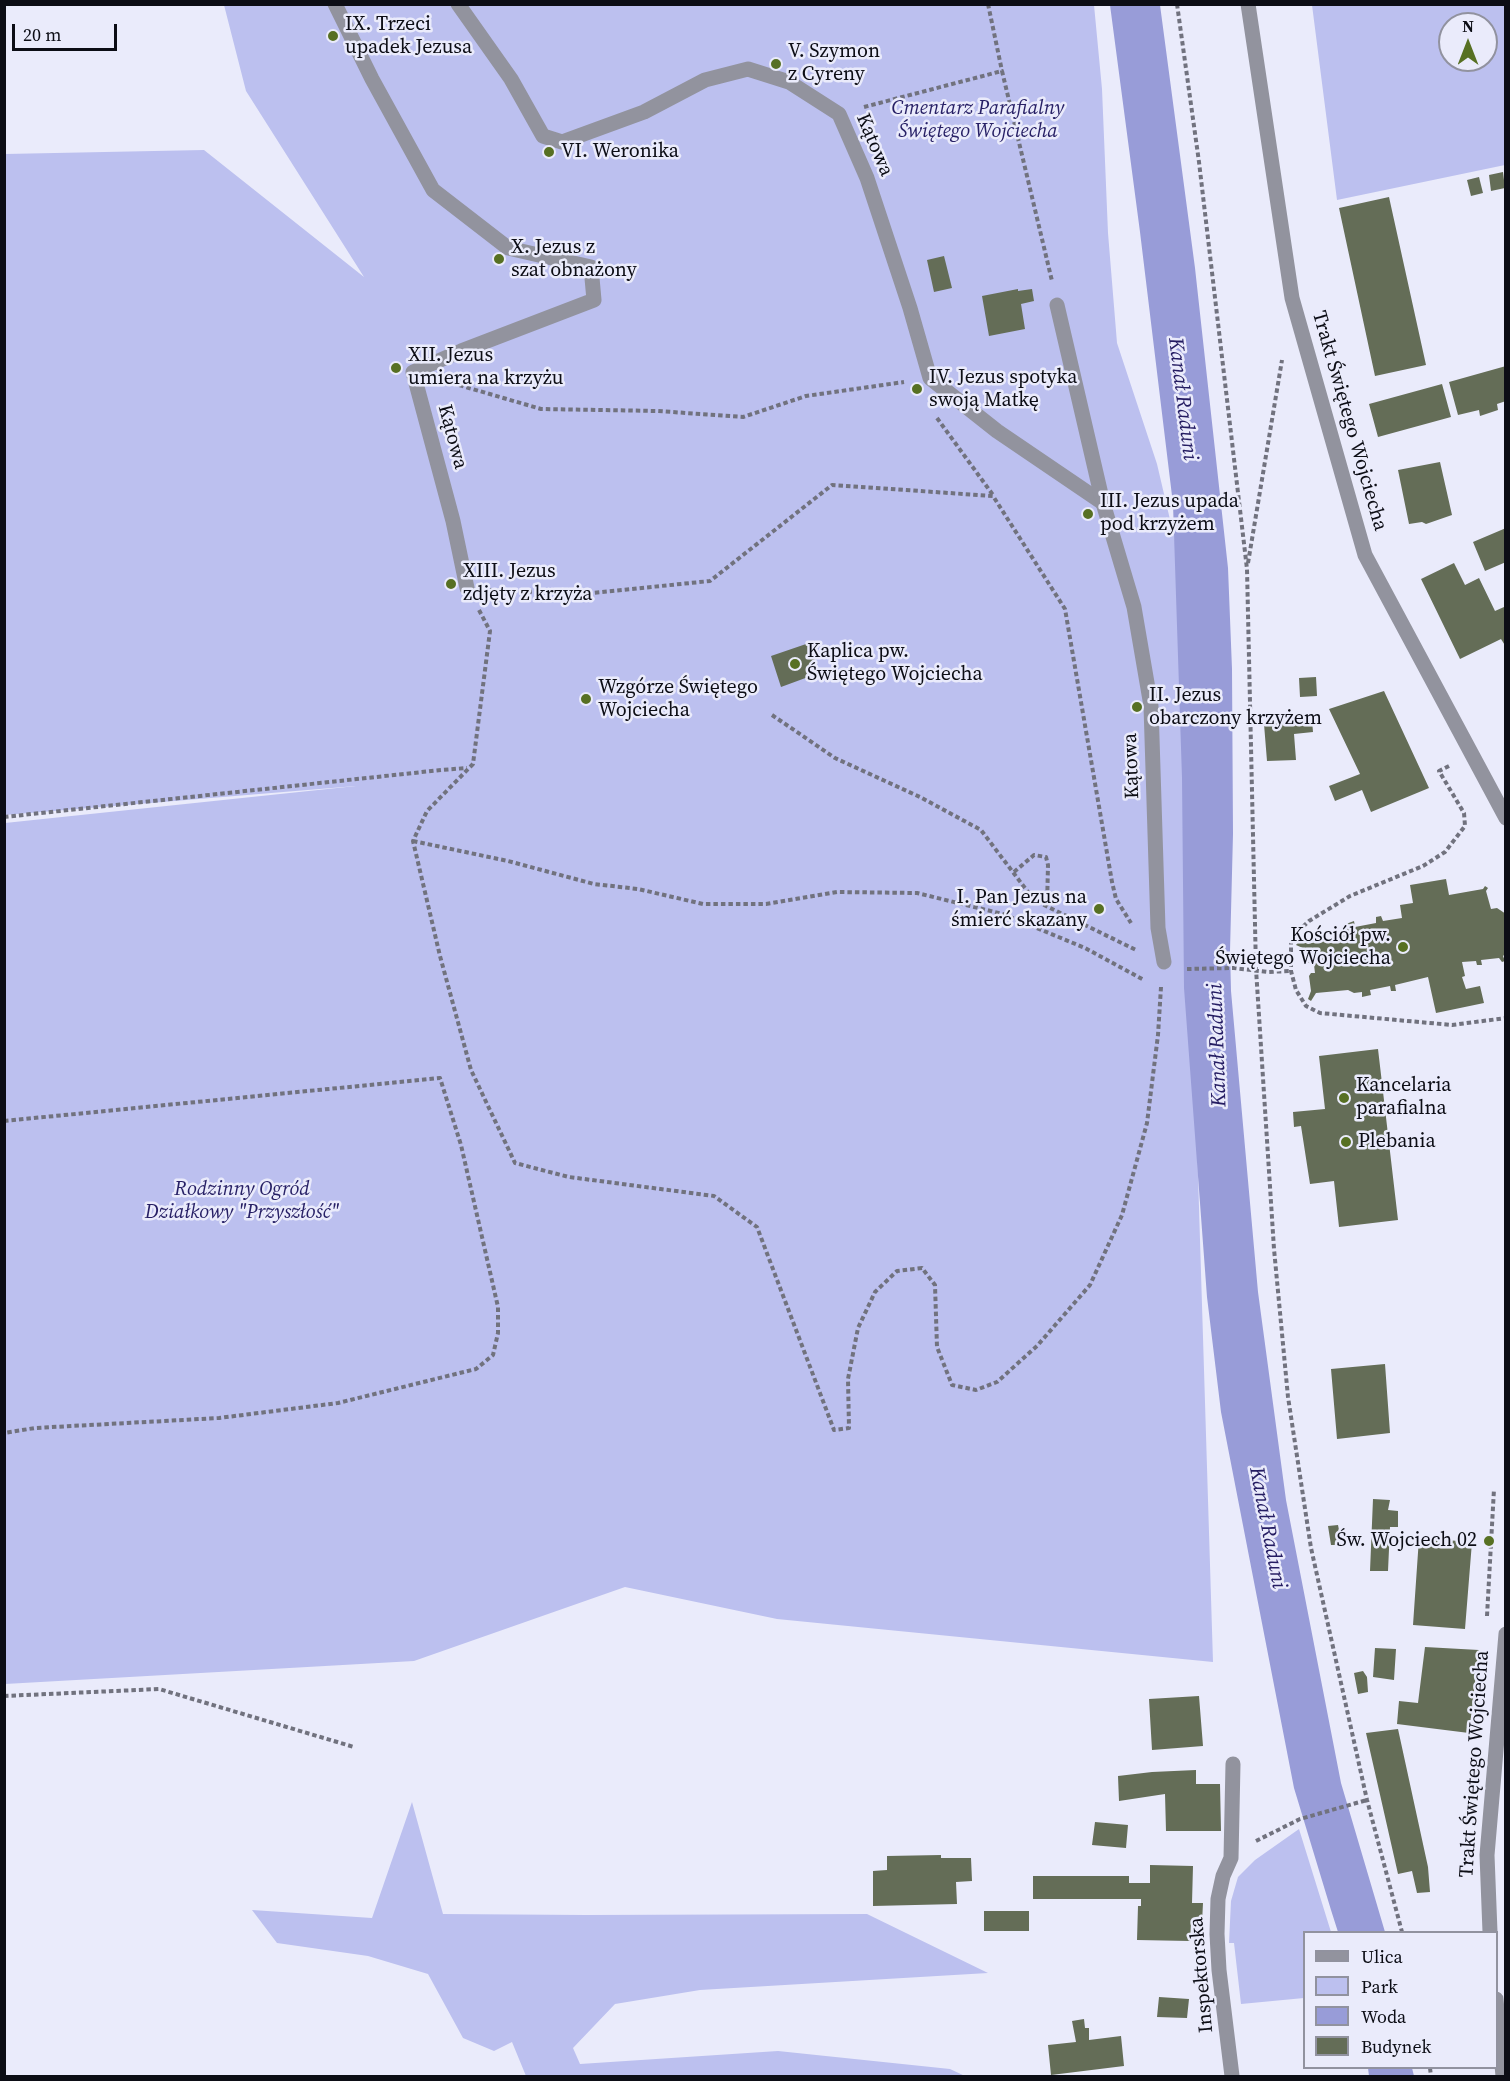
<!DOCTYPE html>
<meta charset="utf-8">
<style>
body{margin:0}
#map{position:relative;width:1510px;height:2081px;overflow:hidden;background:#eaebfb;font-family:"Source Serif 4",serif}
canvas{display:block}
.frame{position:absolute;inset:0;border:6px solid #0c0d15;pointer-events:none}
.legend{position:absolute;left:1303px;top:1931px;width:195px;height:138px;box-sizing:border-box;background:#eaebfb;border:2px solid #91929f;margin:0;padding:8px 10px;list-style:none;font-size:18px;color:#0c0d15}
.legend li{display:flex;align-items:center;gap:12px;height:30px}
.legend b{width:30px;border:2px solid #91929f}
.north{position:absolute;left:1438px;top:12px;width:60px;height:60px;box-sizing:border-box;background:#eaebfb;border:2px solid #91929f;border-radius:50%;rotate:0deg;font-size:16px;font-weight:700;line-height:24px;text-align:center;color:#0c0d15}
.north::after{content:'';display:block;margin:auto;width:21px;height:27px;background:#577023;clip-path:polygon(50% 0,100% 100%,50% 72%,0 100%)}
.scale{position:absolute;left:12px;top:24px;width:105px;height:27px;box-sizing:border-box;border:3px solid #0c0d15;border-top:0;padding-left:8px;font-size:18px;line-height:21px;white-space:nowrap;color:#0c0d15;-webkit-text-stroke:4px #eaebfb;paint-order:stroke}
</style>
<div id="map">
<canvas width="1510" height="2081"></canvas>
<div class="frame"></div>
<ul class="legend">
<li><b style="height:8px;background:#92939e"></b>Ulica</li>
<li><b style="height:16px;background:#bcc0ef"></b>Park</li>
<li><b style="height:16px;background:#989cd8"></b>Woda</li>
<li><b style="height:16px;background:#646d57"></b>Budynek</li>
</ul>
<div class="north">N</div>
<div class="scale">20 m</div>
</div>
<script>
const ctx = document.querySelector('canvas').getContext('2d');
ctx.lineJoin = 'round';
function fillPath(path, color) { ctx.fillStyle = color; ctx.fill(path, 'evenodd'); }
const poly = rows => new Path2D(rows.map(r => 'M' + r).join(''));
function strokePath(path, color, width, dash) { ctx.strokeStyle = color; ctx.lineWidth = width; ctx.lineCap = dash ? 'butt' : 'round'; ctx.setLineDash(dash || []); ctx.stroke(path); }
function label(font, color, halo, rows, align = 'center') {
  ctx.font = font + ' "Source Serif 4",serif'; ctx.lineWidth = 5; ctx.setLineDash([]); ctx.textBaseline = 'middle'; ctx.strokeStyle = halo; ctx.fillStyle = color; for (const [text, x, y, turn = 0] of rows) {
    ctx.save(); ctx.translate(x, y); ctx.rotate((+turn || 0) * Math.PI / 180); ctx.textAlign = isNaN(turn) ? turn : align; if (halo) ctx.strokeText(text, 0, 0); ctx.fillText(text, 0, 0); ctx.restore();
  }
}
fillPath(poly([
 [224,5,1094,5,1102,89,1108,233,1117,343,1157,464,1179,558,1213,1662,777,1619,625,1587,414,1661,5,1684,5,823,356,786,5,815,5,154,204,150,364,277,246,91],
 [1312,5,1505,5,1505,165,1337,200],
 [1450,24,1486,24,1486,60,1450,60],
 [412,1802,443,1914,586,1915,867,1914,988,1973,700,1990,615,2004,573,2048,580,2064,778,2051,950,2069,965,2076,526,2076,512,2042,494,2051,463,2038,428,1974,368,1956,277,1943,252,1910,372,1918],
 [1299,1829,1331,1932,1304,1932,1304,1998,1241,2004,1234,1943,1229,1943,1231,1901,1238,1877,1255,1860]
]), '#bcc0ef');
fillPath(poly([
 [1110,5,1160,5,1195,268,1228,568,1232,669,1233,834,1230,951,1231,991,1258,1292,1286,1500,1341,1783,1385,1932,1338,1932,1331,1910,1294,1788,1221,1412,1207,1297,1184,988,1182,778,1173,504,1140,232],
 [1368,2068,1412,2068,1414,2076,1369,2076]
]), '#989cd8');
fillPath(poly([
 [1503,172,1505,188,1491,191,1489,175],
 [1479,177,1483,193,1471,196,1467,180],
 [1389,197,1426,365,1375,376,1339,208],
 [944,256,952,288,934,292,927,260],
 [1018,289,1018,291,1032,289,1034,301,1021,304,1025,329,989,336,982,296],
 [1506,366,1506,401,1497,404,1498,410,1480,416,1479,410,1458,415,1449,382],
 [1442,384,1451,417,1378,437,1369,404],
 [1440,462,1452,515,1426,524,1422,522,1409,524,1398,470],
 [1506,528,1506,562,1485,571,1473,542],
 [1454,563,1465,585,1479,578,1495,611,1504,607,1506,611,1506,647,1501,639,1460,659,1421,579],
 [809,643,819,673,781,687,771,656],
 [1316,677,1317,696,1300,697,1299,678],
 [1384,691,1429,788,1371,812,1362,790,1335,801,1329,786,1360,774,1329,709],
 [1312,720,1313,732,1294,734,1296,760,1267,761,1264,724],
 [1446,879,1449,895,1483,889,1485,886,1488,888,1486,891,1491,909,1497,908,1506,914,1506,953,1503,956,1505,961,1502,962,1499,958,1481,960,1482,965,1477,965,1476,961,1462,962,1465,976,1462,977,1466,989,1480,986,1484,1003,1436,1013,1428,977,1395,985,1396,991,1391,991,1390,986,1370,990,1371,995,1362,997,1362,992,1354,993,1348,990,1316,993,1311,1001,1308,999,1311,991,1309,976,1311,973,1315,973,1314,965,1307,962,1305,949,1296,945,1300,940,1308,944,1348,934,1346,924,1354,921,1355,927,1376,923,1376,917,1381,916,1383,921,1402,918,1400,905,1413,903,1410,885],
 [1378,1049,1398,1220,1339,1227,1334,1181,1310,1184,1301,1126,1294,1127,1293,1112,1325,1109,1319,1056],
 [1385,1364,1390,1433,1337,1439,1331,1369],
 [1373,1499,1390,1500,1388,1510,1398,1511,1398,1527,1390,1527,1388,1571,1370,1571],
 [1338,1525,1342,1545,1331,1545,1328,1526],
 [1419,1538,1472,1542,1465,1629,1413,1625],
 [1425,1647,1479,1650,1469,1733,1397,1724,1399,1701,1418,1703],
 [1375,1648,1396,1649,1394,1680,1373,1677],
 [1363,1671,1367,1677,1368,1692,1358,1694,1354,1673],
 [1199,1696,1203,1746,1152,1750,1149,1699],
 [1398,1729,1428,1867,1430,1892,1417,1893,1412,1871,1398,1874,1366,1733],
 [1196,1770,1196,1784,1220,1784,1221,1831,1166,1831,1165,1794,1119,1801,1118,1776,1152,1772],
 [1095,1822,1128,1825,1126,1848,1092,1845],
 [941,1855,941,1858,971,1858,972,1881,956,1882,957,1904,873,1906,873,1871,887,1870,887,1856],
 [1150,1865,1193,1866,1192,1903,1203,1903,1202,1923,1191,1923,1190,1941,1137,1940,1138,1906,1141,1906,1141,1899,1033,1899,1033,1876,1129,1876,1129,1883,1150,1883],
 [984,1911,1029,1911,1029,1931,984,1931],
 [1159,1997,1189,1999,1187,2018,1157,2017],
 [1084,2019,1085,2028,1089,2028,1089,2040,1121,2036,1124,2066,1051,2075,1048,2045,1076,2042,1072,2021]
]), '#646d57');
strokePath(poly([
 [988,4,1002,71],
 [1177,4,1199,162,1247,569,1256,969,1274,1249,1288,1397,1311,1548,1367,1800,1402,1932],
 [864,107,1002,71,1052,281],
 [452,383,541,409,658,411,743,417,806,396,904,382],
 [937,418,993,495],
 [1248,563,1282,360],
 [490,590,582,594,710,581,832,485,993,496,1065,609,1112,882,1116,899,1131,923],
 [479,610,490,631,473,764,427,811,413,841,440,956,471,1070,515,1163,569,1177,714,1196,757,1227,834,1430,849,1428,848,1379,858,1328,875,1292,897,1271,922,1268,935,1285,937,1347,952,1385,976,1390,997,1382,1037,1346,1090,1285,1122,1215,1147,1123,1158,1035,1161,987],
 [772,715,835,758,920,797,981,830,1034,900,1136,950],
 [1449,766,1439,771,1464,813,1465,826,1445,852,1423,866,1350,896,1309,921,1295,934,1291,942,1291,971,1296,990,1306,1006,1320,1013,1452,1025,1506,1018],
 [4,817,441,770,467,768],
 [413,841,508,861,594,884,638,889,703,904,766,904,837,892,917,893,1003,914,1085,948,1144,980],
 [1014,872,1034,855,1046,857,1048,865,1047,906],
 [1187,969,1234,968,1268,972,1291,971],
 [4,1121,440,1078,461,1145,498,1307,498,1333,493,1355,476,1369,338,1403,219,1418,35,1428,4,1433],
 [1487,1616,1494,1489],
 [4,1696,159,1689,354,1747],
 [1256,1841,1300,1819,1367,1800],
 [1430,2068,1431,2076]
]), '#71727e', 4, [4.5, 3]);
strokePath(poly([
 [335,4,372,79,433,190,508,248,591,267,594,300,461,351,413,372,453,521,467,588],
 [458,4,511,79,543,136,562,142,644,112,705,80,748,69,789,82,839,114,867,178,910,308,930,378,997,431,1103,503]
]), '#92939e', 15);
strokePath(poly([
 [1248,4,1292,298,1365,555,1506,818],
 [1057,305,1103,503,1134,607,1151,706,1158,928,1164,962],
 [1490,1932,1487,1855,1506,1634],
 [1496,1999,1503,2076],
 [1232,2076,1219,1970,1217,1934,1218,1899,1223,1876,1231,1858,1233,1764]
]), '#92939e', 15);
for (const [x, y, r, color] of [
 [333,36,6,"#577023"],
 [776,64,6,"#577023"],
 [549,152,6,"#577023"],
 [499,259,6,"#577023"],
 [396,368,6,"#577023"],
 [917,389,6,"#577023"],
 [1088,514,6,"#577023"],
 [451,584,6,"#577023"],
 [795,664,6,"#577023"],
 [586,699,6,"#577023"],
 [1137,707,6,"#577023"],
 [1099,909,6,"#577023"],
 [1403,947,6,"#577023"],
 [1344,1098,6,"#577023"],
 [1346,1142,6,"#577023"],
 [1489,1541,6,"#577023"]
]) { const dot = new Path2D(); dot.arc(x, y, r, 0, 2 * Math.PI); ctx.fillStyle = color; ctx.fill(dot); strokePath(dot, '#eaebfb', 2); }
label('20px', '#0c0d15', '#eaebfb', [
 ["IX. Trzeci",345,25],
 ["upadek Jezusa",345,48],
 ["V. Szymon",788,52],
 ["z Cyreny",788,75],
 ["VI. Weronika",561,152],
 ["X. Jezus z",511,248],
 ["szat obnażony",511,271],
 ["XII. Jezus",408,356],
 ["umiera na krzyżu",408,379],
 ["IV. Jezus spotyka",929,378],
 ["swoją Matkę",929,401],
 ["III. Jezus upada",1100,502],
 ["pod krzyżem",1100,525],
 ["XIII. Jezus",463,572],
 ["zdjęty z krzyża",463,595],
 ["Kaplica pw.",807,652],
 ["Świętego Wojciecha",807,675],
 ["Wzgórze Świętego",598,688],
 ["Wojciecha",598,711],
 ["II. Jezus",1149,696],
 ["obarczony krzyżem",1149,719],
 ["I. Pan Jezus na",1087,898,"right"],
 ["śmierć skazany",1087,921,"right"],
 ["Kościół pw.",1391,936,"right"],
 ["Świętego Wojciecha",1391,959,"right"],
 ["Kancelaria",1356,1086],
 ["parafialna",1356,1109],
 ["Plebania",1358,1142],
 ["Św. Wojciech 02",1477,1541,"right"]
], 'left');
label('italic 20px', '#261f65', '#eaebfb', [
 ["Cmentarz Parafialny",978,109],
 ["Świętego Wojciecha",978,132],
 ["Rodzinny Ogród",242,1190],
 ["Działkowy \"Przyszłość\"",242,1213]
]);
label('20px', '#0c0d15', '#eaebfb', [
 ["Kątowa",874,145,67],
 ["Trakt Świętego Wojciecha",1349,421,74],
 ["Kątowa",452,437,75],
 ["Kątowa",1132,766,-92],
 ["Trakt Świętego Wojciecha",1475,1764,-86],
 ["Inspektorska",1202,1975,-95]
]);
label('italic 21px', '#241c62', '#eaebfb', [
 ["Kanał Raduni",1182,399,83],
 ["Kanał Raduni",1218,1045,-92],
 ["Kanał Raduni",1267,1528,79]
]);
</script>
